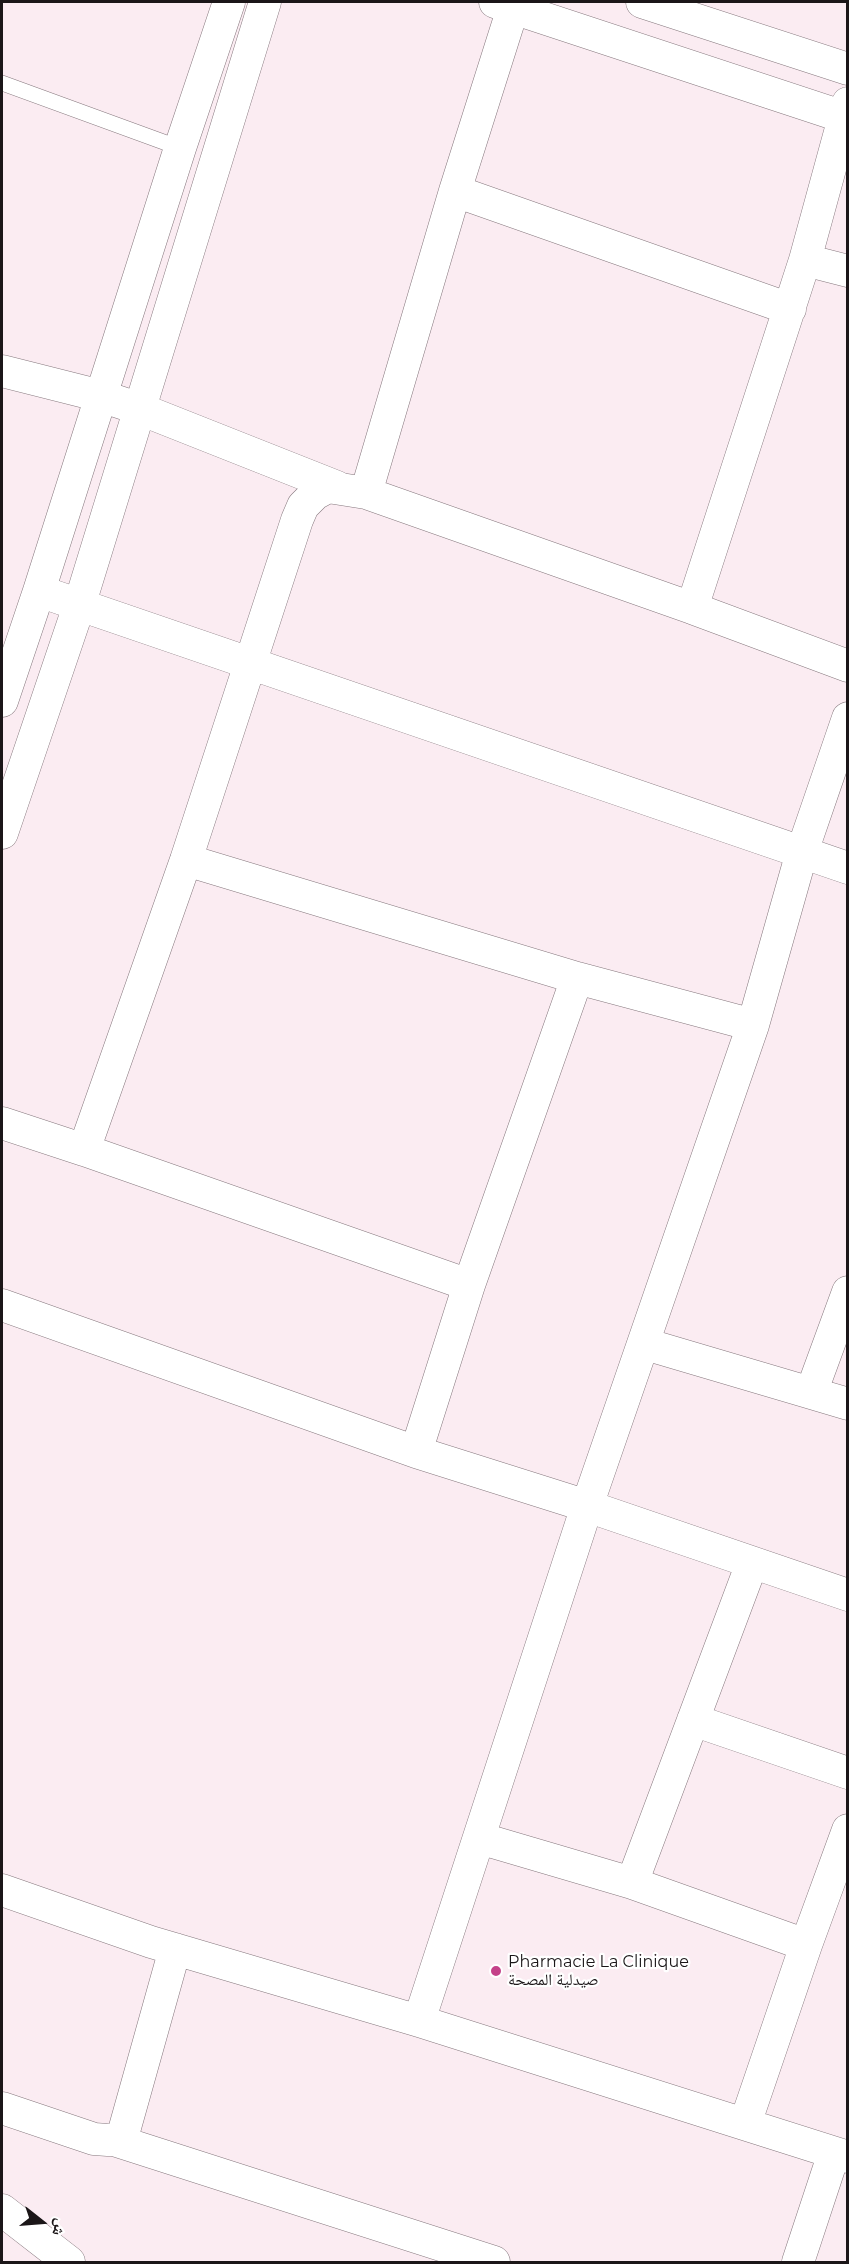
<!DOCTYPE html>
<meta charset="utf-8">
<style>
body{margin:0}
#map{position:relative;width:849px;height:2264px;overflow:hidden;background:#fbecf2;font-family:Montserrat,"Noto Naskh Arabic",sans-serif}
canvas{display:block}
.frame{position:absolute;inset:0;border:3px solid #1b1618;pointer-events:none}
.north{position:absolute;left:12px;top:2192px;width:60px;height:60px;-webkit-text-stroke:4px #fff;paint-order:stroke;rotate:107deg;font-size:16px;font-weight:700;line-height:24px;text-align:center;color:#1b1618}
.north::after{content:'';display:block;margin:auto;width:21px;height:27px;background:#1b1618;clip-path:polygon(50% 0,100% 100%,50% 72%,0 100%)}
</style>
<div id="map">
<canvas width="849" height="2264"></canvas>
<div class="frame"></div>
<div class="north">ش</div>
</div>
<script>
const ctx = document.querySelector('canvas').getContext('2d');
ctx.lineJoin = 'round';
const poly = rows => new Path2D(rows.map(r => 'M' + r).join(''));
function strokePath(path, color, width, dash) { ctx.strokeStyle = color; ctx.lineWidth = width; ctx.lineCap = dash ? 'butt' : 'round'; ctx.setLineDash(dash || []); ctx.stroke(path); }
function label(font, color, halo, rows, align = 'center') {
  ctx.font = font + ' Montserrat,"Noto Naskh Arabic",sans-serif'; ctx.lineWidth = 4.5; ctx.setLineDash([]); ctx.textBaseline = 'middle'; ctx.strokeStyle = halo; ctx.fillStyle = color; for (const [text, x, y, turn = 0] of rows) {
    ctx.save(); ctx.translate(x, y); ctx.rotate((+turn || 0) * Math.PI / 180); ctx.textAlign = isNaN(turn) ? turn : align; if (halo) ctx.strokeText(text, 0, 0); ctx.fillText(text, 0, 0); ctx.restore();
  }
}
const lane = poly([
 [2,83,180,148]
]);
const street = poly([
 [495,2,844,117],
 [642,2,848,69],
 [848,103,805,260,848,271],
 [455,191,790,309],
 [805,260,692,608,848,666],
 [2,371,101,396,140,409,337,487],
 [366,493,455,191,513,8],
 [39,591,848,868],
 [2,701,39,591,180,148,229,2],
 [2,833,80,603,265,2],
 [186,860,577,978,753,1025],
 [2,1123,84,1150,186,860,297,520,303,506,315,494,328,487,366,493,692,608],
 [84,1150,469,1285],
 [2,1305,416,1452,587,1506,848,1595],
 [645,1344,811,1393,848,1292],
 [811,1393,848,1404],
 [416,1452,469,1285,577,978],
 [693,1720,848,1773],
 [479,1838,632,1883,752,1563],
 [632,1883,806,1945],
 [2,1890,151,1942,419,2021,848,2157],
 [419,2021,587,1506,753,1025,802,852,848,718],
 [2,2108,94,2139,108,2140,119,2139,124,2131,175,1949],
 [745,2124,806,1945,848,1830],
 [114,2140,494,2262],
 [2,2210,69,2262],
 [798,2262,834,2153]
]);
strokePath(lane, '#86787e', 16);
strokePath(street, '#86787e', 33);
strokePath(lane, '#fff', 15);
strokePath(street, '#fff', 32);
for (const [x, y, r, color] of [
 [496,1971,6,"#c44189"]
]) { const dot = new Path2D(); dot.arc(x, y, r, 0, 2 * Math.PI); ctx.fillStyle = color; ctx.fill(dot); strokePath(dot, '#fff', 2); }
label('16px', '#1b1618', '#fff', [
 ["Pharmacie La Clinique",508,1962],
 ["صيدلية المصحة",508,1980]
], 'left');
</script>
